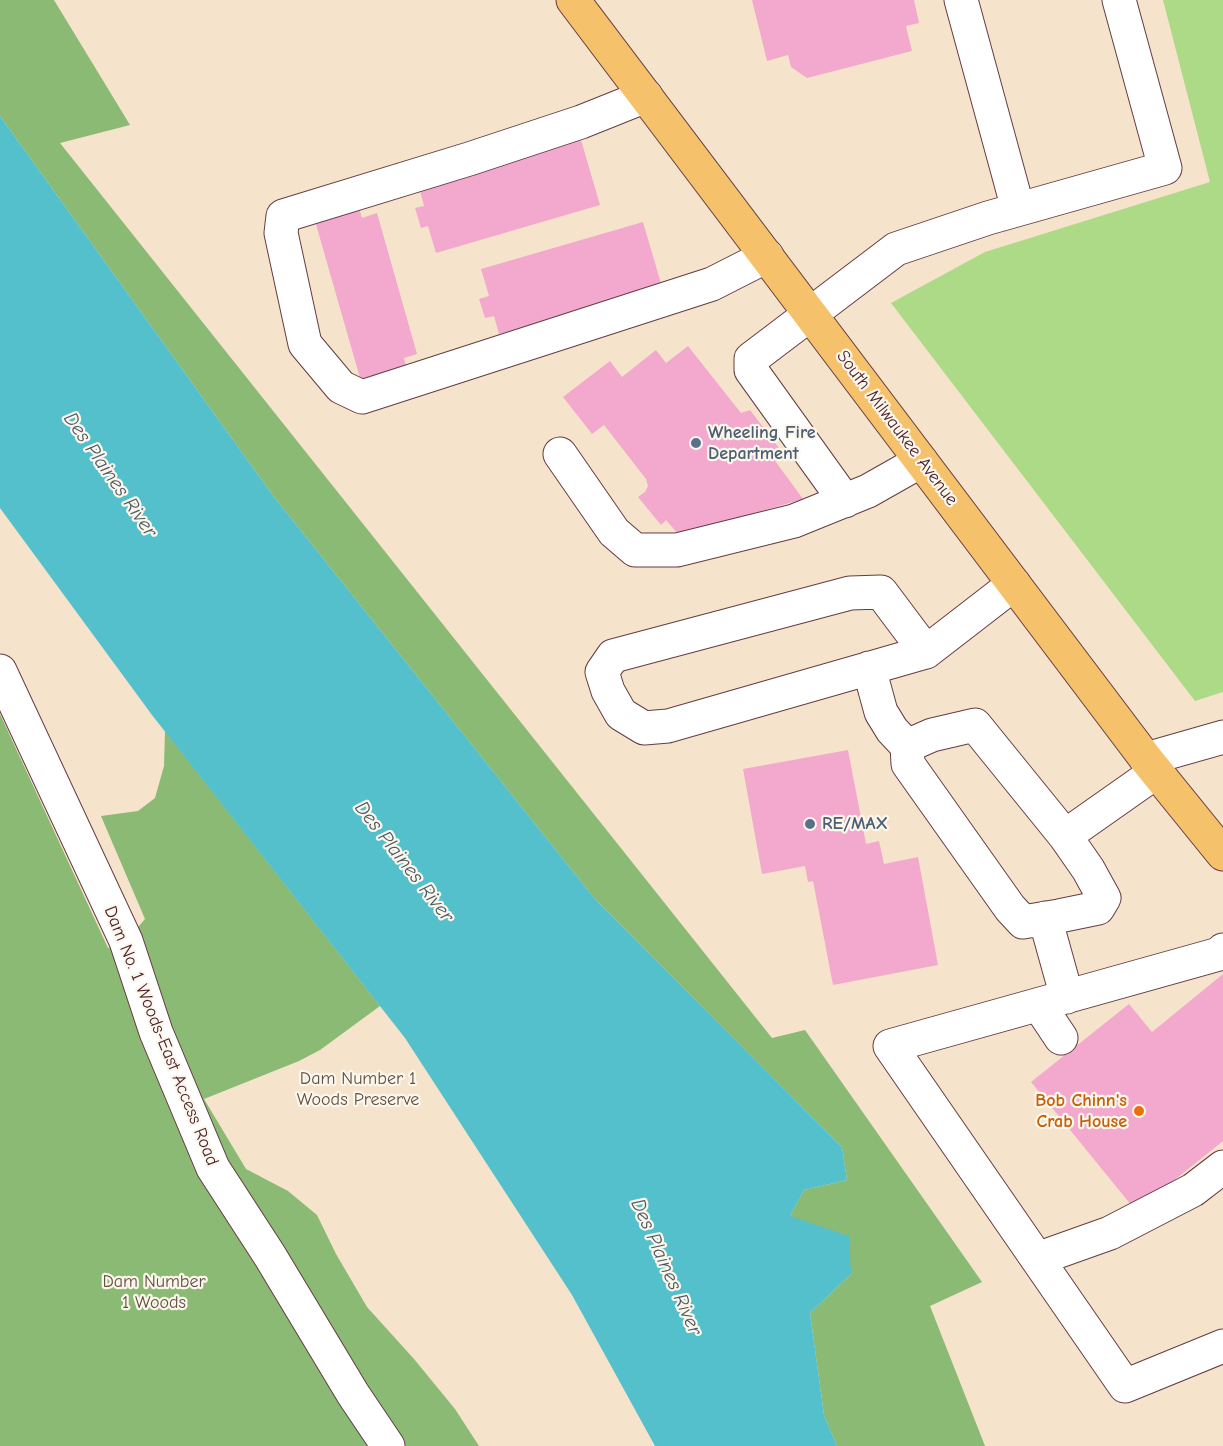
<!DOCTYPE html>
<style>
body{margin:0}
canvas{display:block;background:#f6e3cb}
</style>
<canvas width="1223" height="1446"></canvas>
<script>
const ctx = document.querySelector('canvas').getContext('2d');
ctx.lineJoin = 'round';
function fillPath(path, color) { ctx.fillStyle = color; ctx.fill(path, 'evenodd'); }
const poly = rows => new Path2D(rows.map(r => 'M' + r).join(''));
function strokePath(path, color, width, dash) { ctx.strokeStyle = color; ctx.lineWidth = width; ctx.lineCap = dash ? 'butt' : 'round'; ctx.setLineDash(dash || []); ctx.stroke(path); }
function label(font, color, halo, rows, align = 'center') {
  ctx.font = font + ' "Comic Neue",sans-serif'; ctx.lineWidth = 4.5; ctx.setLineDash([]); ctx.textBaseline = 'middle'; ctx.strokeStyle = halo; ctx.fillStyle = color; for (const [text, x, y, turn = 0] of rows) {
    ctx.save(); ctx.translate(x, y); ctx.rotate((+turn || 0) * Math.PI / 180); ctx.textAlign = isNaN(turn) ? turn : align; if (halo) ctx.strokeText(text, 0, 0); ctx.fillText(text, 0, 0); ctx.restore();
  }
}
fillPath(poly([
 [1163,0,1223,0,1223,692,1195,701,891,303,985,252,1210,182]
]), '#adda86');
fillPath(poly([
 [0,0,54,0,130,125,60,143,772,1038,805,1030,982,1282,930,1306,985,1446,837,1446,824,1415,810,1313,851,1274,790,1216,804,1190,847,1180,842,1147,595,899,274,497,0,116],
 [0,714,108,948,126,941,145,919,101,816,138,811,155,798,164,766,165,731,380,1006,320,1050,299,1061,204,1099,246,1169,288,1191,317,1215,336,1254,367,1307,414,1359,455,1409,479,1446,0,1446]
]), '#8aba73');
fillPath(poly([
 [0,116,274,497,595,899,842,1147,847,1180,804,1190,790,1216,849,1236,851,1274,810,1313,824,1415,837,1446,655,1446,572,1295,405,1038,152,715,0,508]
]), '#53c0cb');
fillPath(poly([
 [752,0,914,0,919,23,906,26,912,51,807,78,791,67,788,55,767,61],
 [581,140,600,205,436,253,428,226,421,228,415,208,424,206,419,187],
 [359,208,362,218,377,213,417,354,404,358,407,370,362,385,315,221],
 [643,222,662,287,499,334,494,316,485,318,479,299,489,296,481,269],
 [688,346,741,413,750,410,782,452,773,458,803,499,679,535,666,520,661,525,638,497,645,492,648,486,646,479,604,425,592,434,563,397,610,361,622,377,656,350,666,363],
 [848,750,866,844,879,841,884,864,918,857,938,965,833,985,813,881,808,882,805,866,762,874,743,769],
 [1223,974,1223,1141,1136,1211,1031,1082,1129,1004,1152,1032]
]), '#f3a9cd');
const minor = poly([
 [961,0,1018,209],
 [646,96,581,122,469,159,283,216,281,233,305,344,341,387,362,397,712,284,767,256],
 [560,454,614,532,635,550,677,550,794,521,868,491,921,461],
 [845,501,751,370,751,359,896,249,988,218,1165,168,1119,0],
 [926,652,668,726,644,728,621,714,608,691,602,672,613,656,850,593,881,592,926,652,1014,584],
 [869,668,881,712,892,730,907,746],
 [0,671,126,941,156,1032,213,1168,270,1256,353,1394,388,1446],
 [1146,759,1223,737],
 [1065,836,975,725,932,735,907,746,908,764,1010,908,1023,922,1059,916,1098,908,1104,898,1088,869,1065,836,1156,772],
 [1045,918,1067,997],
 [1223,950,1219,954,890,1046,1125,1386,1223,1346],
 [1039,1005,1061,1038],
 [1037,1259,1110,1233,1193,1190,1223,1167]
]);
const major = poly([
 [573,0,1146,759,1223,854]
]);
strokePath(minor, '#643c43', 35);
strokePath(major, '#643c43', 35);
strokePath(minor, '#fff', 33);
strokePath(major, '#f6c16b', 33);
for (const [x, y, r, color] of [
 [696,443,6,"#5c6f8a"],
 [810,824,6,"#5c6f8a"],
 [1139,1111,6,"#e8710a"]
]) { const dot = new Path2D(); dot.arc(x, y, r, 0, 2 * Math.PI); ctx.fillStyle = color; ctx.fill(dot); strokePath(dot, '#fbf7ec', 2); }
label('18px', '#4a1f2b', '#fbf7ec', [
 ["South Milwaukee Avenue",897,428,53],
 ["Dam No. 1 Woods-East Access Road",161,1036,68]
]);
label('bold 18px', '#4e5e75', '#fbf7ec', [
 ["Wheeling Fire",708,433],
 ["Department",708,454],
 ["RE/MAX",822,824]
], 'left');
label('18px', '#634e42', '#fbf7ec', [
 ["Dam Number 1",358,1079],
 ["Woods Preserve",358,1100],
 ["Dam Number",154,1282],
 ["1 Woods",154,1303]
]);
label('bold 18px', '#c56008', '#fbf7ec', [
 ["Bob Chinn's",1127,1101],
 ["Crab House",1127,1122]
], 'right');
label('italic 20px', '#4d5763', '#fbf7ec', [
 ["Des Plaines River",110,475,55],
 ["Des Plaines River",404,862,52],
 ["Des Plaines River",666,1267,66]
]);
</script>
